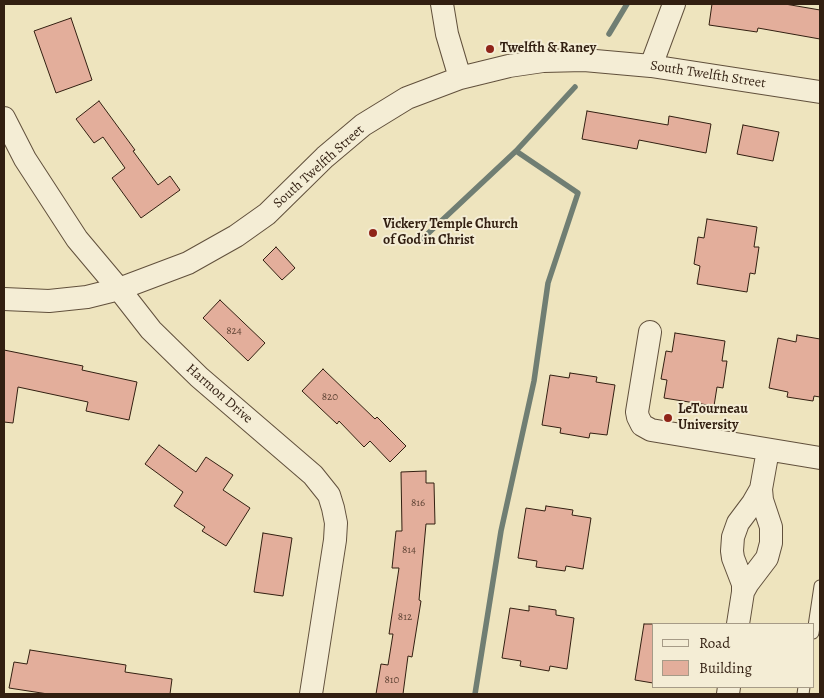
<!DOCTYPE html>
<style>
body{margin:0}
#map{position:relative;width:824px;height:698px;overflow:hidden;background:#eee4be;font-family:Alegreya,serif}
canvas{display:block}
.frame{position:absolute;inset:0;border:5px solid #321f11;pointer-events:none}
.legend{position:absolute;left:652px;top:623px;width:162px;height:65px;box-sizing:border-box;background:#f4edd5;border:1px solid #a69b87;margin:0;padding:6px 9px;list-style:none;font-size:15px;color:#321f11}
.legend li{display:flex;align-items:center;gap:10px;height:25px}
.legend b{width:25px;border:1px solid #a69b87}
</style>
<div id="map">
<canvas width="824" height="698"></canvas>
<div class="frame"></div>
<ul class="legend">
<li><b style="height:6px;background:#f4edd5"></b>Road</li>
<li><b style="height:14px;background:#e3ae9b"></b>Building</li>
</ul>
</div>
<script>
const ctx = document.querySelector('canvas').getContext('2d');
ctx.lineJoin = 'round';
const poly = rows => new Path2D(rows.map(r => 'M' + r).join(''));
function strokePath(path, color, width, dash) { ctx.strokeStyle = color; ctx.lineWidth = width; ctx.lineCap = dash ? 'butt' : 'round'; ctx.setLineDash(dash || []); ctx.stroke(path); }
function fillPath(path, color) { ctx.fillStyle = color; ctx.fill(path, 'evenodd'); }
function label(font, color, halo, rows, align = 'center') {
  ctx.font = font + ' Alegreya,serif'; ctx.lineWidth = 4; ctx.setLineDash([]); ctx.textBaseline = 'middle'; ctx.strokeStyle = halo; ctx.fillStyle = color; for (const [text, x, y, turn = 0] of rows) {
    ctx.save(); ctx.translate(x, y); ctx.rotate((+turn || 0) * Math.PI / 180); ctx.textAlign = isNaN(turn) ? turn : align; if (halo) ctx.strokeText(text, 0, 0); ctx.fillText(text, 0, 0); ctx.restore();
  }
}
strokePath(poly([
 [609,34,627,4],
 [421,240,516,151],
 [475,694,501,531,534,381,548,283,578,193,516,151,575,87]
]), '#707e73', 5.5);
const building = poly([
 [712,4,785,4,820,10,820,39,758,28,757,32,709,25,712,4],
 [71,18,92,80,56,93,34,31,71,18],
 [99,101,135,150,133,151,158,185,170,176,180,190,141,218,112,178,125,168,103,137,94,143,76,119,99,101],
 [587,111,668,125,669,116,711,124,706,153,639,140,637,149,582,139,587,111],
 [743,125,779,132,773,161,737,154,743,125],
 [707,219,757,227,754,247,759,247,755,274,750,273,747,292,697,284,700,266,694,264,698,237,704,238,707,219],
 [276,247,295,268,282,280,263,260,276,247],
 [220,300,265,343,248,361,203,318,220,300],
 [675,333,725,341,722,361,727,361,723,388,717,387,714,406,664,398,667,380,661,379,666,351,672,352,675,333],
 [797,335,820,339,820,397,814,396,813,401,787,397,788,392,769,388,778,338,796,342,797,335],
 [4,350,83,366,82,370,137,382,129,420,86,411,88,402,18,387,13,423,4,422,4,350],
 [323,369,375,419,377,417,406,446,390,462,370,441,364,447,339,421,337,424,302,391,323,369],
 [570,373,597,377,596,382,615,385,607,435,590,433,589,438,560,433,561,428,542,425,550,375,569,378,570,373],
 [159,445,196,472,206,457,233,475,223,490,250,508,226,546,202,531,205,527,174,506,183,492,145,464,159,445],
 [426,471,426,483,434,483,435,524,426,524,419,600,421,601,412,657,408,656,403,694,376,694,381,664,388,665,393,634,389,634,399,568,392,568,396,531,402,531,401,472,426,471],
 [546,506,573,510,572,515,591,518,583,569,566,566,565,571,536,567,537,561,518,558,526,508,545,511,546,506],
 [263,533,292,538,283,596,254,592,263,533],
 [529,606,556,610,556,615,574,618,567,669,550,666,549,671,520,666,521,661,502,658,510,608,529,611,529,606],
 [644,624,653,624,653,683,635,680,644,624],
 [30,650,126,665,125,672,172,679,170,694,48,694,9,688,14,662,27,664,30,650]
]);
fillPath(building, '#e3ae9b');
strokePath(building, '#321f11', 1);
const service = poly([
 [813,633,820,586],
 [803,694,804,687]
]);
const minor = poly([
 [442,4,447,34,460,78],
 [651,66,674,4],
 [4,118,25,159,77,239,119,289,151,330,199,377,313,475,329,495,333,508,336,523,335,540,311,694],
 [4,299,49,301,87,297,119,289,188,263,236,236,267,214,325,157,363,125,407,98,460,78,509,66,543,61,584,60,651,66,820,92],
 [650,332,637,412,638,417,642,425,651,430,657,431,820,458],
 [743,592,748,583,767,558,771,543,771,527,762,500,761,489,768,450],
 [738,624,743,592,743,584,733,558,732,551,733,537,738,523,753,503,761,489],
 [728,694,729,687]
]);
strokePath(service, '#61503c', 13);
strokePath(minor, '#61503c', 24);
strokePath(service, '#f4edd5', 11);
strokePath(minor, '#f4edd5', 22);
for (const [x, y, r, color] of [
 [490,49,5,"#8f2418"],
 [373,233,5,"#8f2418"],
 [668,418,5,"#8f2418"]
]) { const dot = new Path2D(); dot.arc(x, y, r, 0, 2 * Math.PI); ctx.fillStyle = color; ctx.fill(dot); strokePath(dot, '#f4edd5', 2); }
label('11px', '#5e4334', null, [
 ["824",234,331],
 ["820",330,397],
 ["816",418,503],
 ["814",409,550],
 ["812",405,617],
 ["810",392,680]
]);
label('bold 14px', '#321f11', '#f4edd5', [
 ["Twelfth & Raney",500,49],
 ["Vickery Temple Church",383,225],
 ["of God in Christ",383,241],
 ["LeTourneau",678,410],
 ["University",678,426]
], 'left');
label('14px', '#321f11', '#f4edd5', [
 ["South Twelfth Street",708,75,9],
 ["South Twelfth Street",319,167,-42],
 ["Harmon Drive",219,394,41]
]);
</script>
